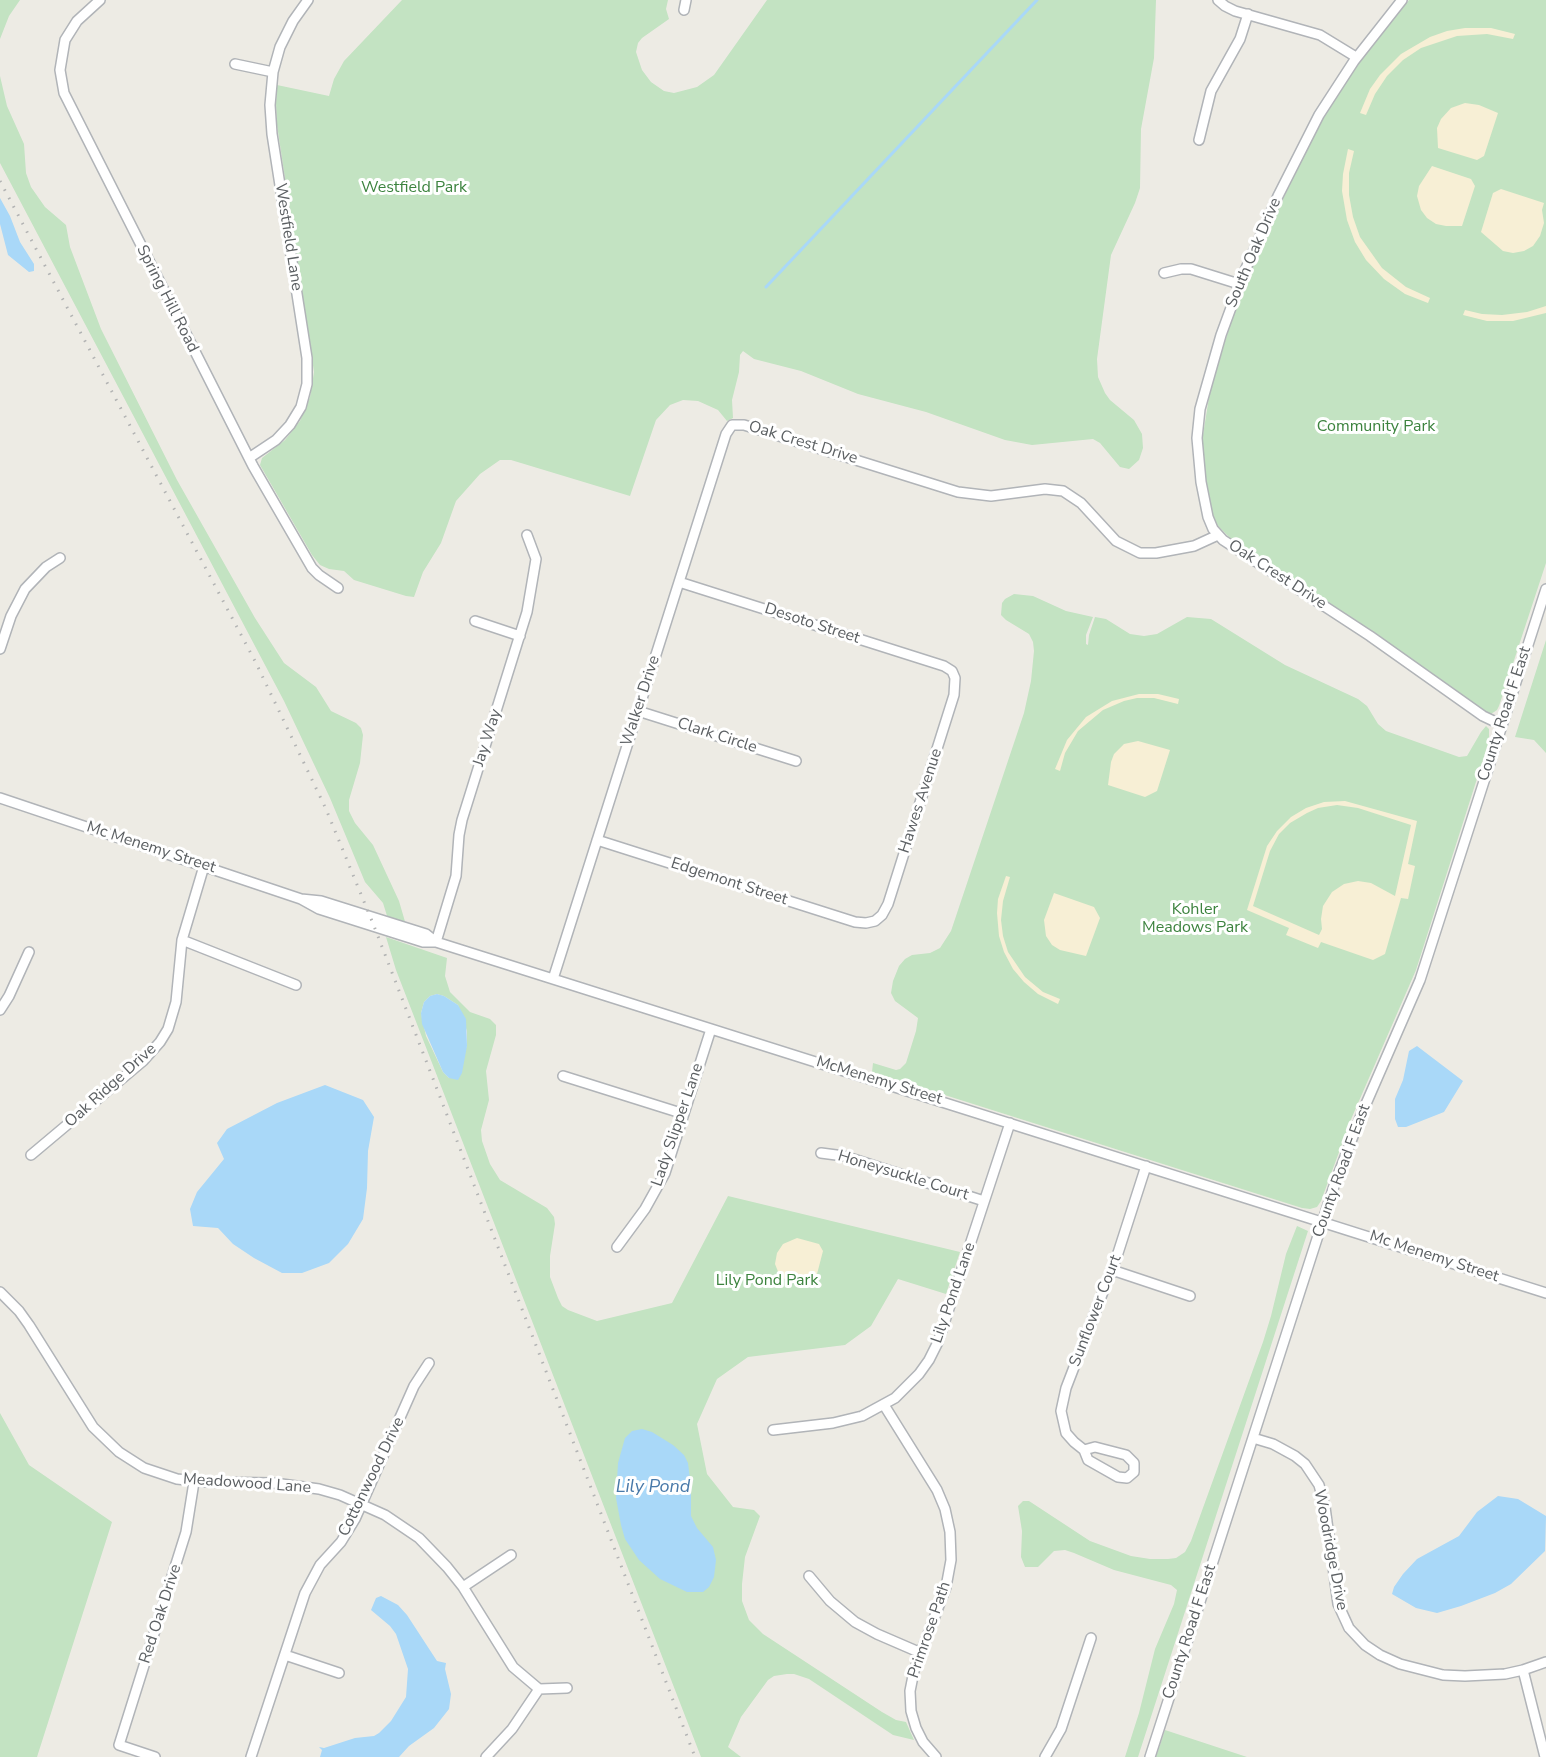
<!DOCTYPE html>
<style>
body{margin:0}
canvas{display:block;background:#edebe4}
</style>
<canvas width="1546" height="1757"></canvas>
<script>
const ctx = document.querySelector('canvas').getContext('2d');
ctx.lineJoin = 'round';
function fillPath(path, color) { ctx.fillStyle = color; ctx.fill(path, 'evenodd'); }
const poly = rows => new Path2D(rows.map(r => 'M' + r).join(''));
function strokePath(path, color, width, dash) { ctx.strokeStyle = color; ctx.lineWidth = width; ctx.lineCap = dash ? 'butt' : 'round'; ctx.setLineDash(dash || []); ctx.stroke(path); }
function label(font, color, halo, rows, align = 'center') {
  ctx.font = font + ' "Nunito Sans",sans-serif'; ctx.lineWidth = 6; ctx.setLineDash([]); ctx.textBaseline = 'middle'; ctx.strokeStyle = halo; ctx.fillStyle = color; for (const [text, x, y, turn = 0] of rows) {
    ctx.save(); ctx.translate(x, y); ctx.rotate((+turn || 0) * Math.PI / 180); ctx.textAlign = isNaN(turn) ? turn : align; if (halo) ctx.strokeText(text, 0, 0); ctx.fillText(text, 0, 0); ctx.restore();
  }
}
fillPath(poly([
 [0,0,20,0,9,16,0,39],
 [402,0,668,0,666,9,669,19,642,38,638,43,636,52,642,70,651,82,664,91,674,93,697,87,714,75,767,0,1156,0,1154,58,1141,129,1140,188,1135,203,1111,255,1097,359,1098,377,1105,393,1110,400,1134,420,1142,434,1143,448,1139,460,1129,469,1120,467,1100,443,1093,439,1032,445,1005,440,926,412,858,394,801,371,754,359,743,351,740,355,739,372,732,400,733,418,727,421,718,410,698,401,683,400,670,405,656,420,630,496,511,460,500,460,480,474,456,501,441,543,423,572,414,597,406,596,354,580,344,571,329,569,320,565,312,555,260,465,262,458,285,440,300,421,310,397,314,372,277,125,276,104,277,85,329,96,334,79,344,61],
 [1409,0,1546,0,1546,563,1499,706,1497,710,1491,714,1486,712,1360,623,1230,538,1218,526,1212,515,1203,462,1203,435,1210,391,1231,322,1262,243,1314,134,1333,101,1361,59],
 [0,76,7,106,24,144,26,173,31,187,45,207,66,225,70,247,101,329,177,480,255,618,284,663,316,687,331,711,356,723,361,728,363,735,360,763,349,800,349,811,355,823,373,845,399,901,406,925,388,919,383,903,365,882,330,798,284,701,0,163],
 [1014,594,1033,596,1066,611,1093,617,1086,635,1086,644,1088,645,1089,635,1095,617,1106,619,1130,634,1144,636,1157,634,1187,617,1211,619,1285,665,1358,699,1367,706,1378,724,1386,731,1459,757,1467,756,1481,732,1486,726,1489,729,1489,741,1416,970,1352,1117,1321,1201,1317,1207,1310,1209,1302,1208,872,1072,873,1063,896,1070,900,1069,906,1063,916,1031,918,1018,895,1001,891,993,893,981,899,966,905,959,912,955,930,953,940,948,951,931,1024,713,1031,681,1034,651,1033,642,1029,634,1006,620,1001,615,1002,603,1005,599],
 [1546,640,1546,753,1534,740,1515,737],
 [386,937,447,958,445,976,450,992,470,1012,490,1019,496,1025,496,1035,486,1071,489,1100,481,1130,482,1141,490,1164,500,1180,547,1208,554,1217,555,1224,550,1256,550,1277,558,1298,562,1306,568,1310,597,1321,672,1303,728,1196,960,1252,946,1294,898,1279,871,1326,845,1345,748,1357,717,1379,697,1424,707,1474,733,1507,754,1510,760,1516,745,1557,742,1584,742,1601,749,1620,763,1634,882,1712,896,1720,906,1722,914,1740,893,1735,809,1679,794,1674,787,1674,774,1676,768,1680,741,1717,728,1747,741,1757,701,1757,396,970],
 [437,994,444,996,458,1005,467,1031,467,1046,449,1078,443,1072,426,1036,421,1013,424,1002,430,996],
 [1297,1226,1308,1231,1138,1757,1125,1757,1139,1713,1155,1649,1174,1604,1177,1590,1171,1585,1114,1570,1074,1553,1065,1550,1054,1551,1038,1567,1025,1567,1021,1557,1022,1531,1018,1506,1023,1501,1029,1501,1090,1541,1131,1556,1150,1559,1168,1559,1176,1558,1185,1552,1191,1541,1263,1342,1271,1316,1286,1254],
 [0,1413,29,1465,112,1522,37,1757,0,1757],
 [1165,1730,1247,1757,1156,1757]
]), '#c3e3c2');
fillPath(poly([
 [1465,28,1491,28,1515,34,1513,39,1487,34,1457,36,1421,48,1403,60,1387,76,1375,94,1366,115,1360,113,1370,89,1380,75,1401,54,1430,37,1447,31],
 [1465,103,1479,105,1498,113,1484,156,1477,160,1438,148,1437,128,1441,119,1451,108],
 [1348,149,1354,151,1349,173,1349,195,1353,217,1360,237,1382,268,1406,287,1430,298,1428,303,1405,294,1384,279,1366,260,1355,242,1347,220,1342,191,1343,174],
 [1432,166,1471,179,1475,186,1462,226,1446,226,1436,224,1427,218,1421,210,1417,196,1419,186],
 [1501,189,1544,203,1542,210,1544,223,1540,236,1533,246,1524,251,1513,253,1503,251,1481,232,1493,193],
 [1546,306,1546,313,1513,321,1487,321,1463,315,1465,310,1482,314,1502,315,1527,312],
 [1139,694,1158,694,1179,699,1178,704,1154,698,1137,698,1124,701,1103,710,1078,731,1065,753,1060,771,1055,769,1067,740,1086,717,1112,701],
 [1138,741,1170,750,1157,791,1145,797,1108,785,1111,762,1114,754,1124,744],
 [1345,801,1417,821,1408,864,1415,866,1408,899,1401,898,1385,954,1373,960,1321,942,1318,948,1286,935,1289,928,1247,910,1267,846,1277,831,1291,817,1306,808,1324,802],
 [1337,805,1358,808,1411,825,1395,896,1371,883,1358,881,1344,884,1332,892,1323,906,1321,919,1322,929,1319,935,1253,906,1270,851,1279,834,1290,823,1307,813,1318,808],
 [1006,876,1010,877,1003,901,1001,920,1003,936,1008,952,1025,977,1043,992,1060,999,1058,1004,1038,994,1024,982,1013,969,1004,952,999,936,997,913,998,899],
 [1054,893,1094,907,1100,918,1086,956,1060,950,1052,945,1046,936,1044,920],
 [797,1238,819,1244,823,1251,817,1274,801,1283,786,1280,779,1274,775,1264,777,1253,783,1244]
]), '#f7efd5');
fillPath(poly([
 [0,198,10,216,20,242,34,264,34,271,29,272,8,255,0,224],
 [437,994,444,996,458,1005,466,1019,467,1046,462,1073,458,1080,449,1078,443,1072,422,1024,421,1013,424,1002,430,996],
 [1417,1046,1463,1081,1444,1112,1406,1127,1398,1127,1395,1119,1395,1099,1403,1080,1409,1051],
 [325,1085,363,1100,374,1117,368,1151,367,1188,363,1219,348,1244,329,1263,302,1273,282,1273,254,1258,233,1244,218,1228,193,1226,190,1209,197,1192,224,1159,217,1143,227,1129,277,1103],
 [642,1429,652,1432,673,1445,684,1455,688,1463,691,1487,691,1516,697,1528,713,1547,716,1560,714,1577,709,1587,703,1592,687,1592,660,1579,639,1560,625,1539,621,1525,616,1498,618,1463,625,1438,632,1431],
 [1498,1496,1518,1499,1546,1516,1545,1551,1511,1584,1495,1593,1461,1606,1437,1613,1416,1608,1392,1594,1394,1587,1403,1574,1417,1559,1459,1536,1477,1512],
 [381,1596,398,1605,407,1615,437,1661,446,1663,445,1669,451,1694,449,1709,434,1728,409,1746,399,1757,320,1757,322,1750,319,1747,324,1748,355,1738,374,1736,379,1733,391,1721,406,1697,408,1669,396,1634,390,1626,371,1610,376,1598]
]), '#a9d8f8');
strokePath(poly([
 [766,287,1037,0]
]), '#a9d8f8', 3);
const minor = poly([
 [100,0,77,21,65,40,60,70,64,93,253,466,312,568,319,575,338,588],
 [1218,0,1225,6,1235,11,1320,35,1356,57],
 [1402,0,1354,61,1319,115,1278,196,1243,275,1221,335,1200,409,1197,438,1201,482,1208,517,1213,529,1223,540,1370,636,1483,716,1502,725],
 [684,10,686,0],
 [235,64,273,72],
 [1199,140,1211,91,1240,39,1248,14],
 [1164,273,1181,269,1191,269,1239,284],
 [249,458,276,440,290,425,301,407,307,384,307,358,272,134,270,105,273,72,280,47,293,21,308,0],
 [475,621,520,636],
 [0,649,11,616,25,589,46,567,60,558],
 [638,711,796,761],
 [0,798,301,899,321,901,426,934,436,942],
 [597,840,855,922,866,923,875,921,882,915,888,904,954,695,955,678,952,671,944,666,679,582],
 [301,899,319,909,423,942,436,942,1546,1293],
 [182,940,296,985],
 [436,942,456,876,459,835,462,820,527,612,536,559,527,535],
 [553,979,726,434,732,425,744,425,958,492,991,496,1045,489,1063,491,1081,503,1116,541,1140,553,1156,553,1194,546,1218,535],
 [0,1010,9,996,29,952],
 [563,1076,684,1114],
 [821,1153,844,1156,984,1201],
 [31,1155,143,1061,160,1042,168,1029,176,1002,182,940,204,866],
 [617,1247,645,1209,665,1173,711,1029],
 [1112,1270,1190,1296],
 [0,1292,19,1311,29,1325,93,1427,119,1452,144,1468,177,1479,205,1482,274,1483,319,1489,340,1495,385,1515,419,1538,447,1567,463,1587,513,1667,539,1689,567,1688],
 [884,1405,937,1490,945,1509,950,1532,951,1560,946,1587,914,1671,910,1691,911,1711,916,1728,923,1742,936,1757],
 [773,1430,833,1423,862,1416,895,1398,919,1374,929,1360,938,1342,1010,1123],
 [1253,1438,1273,1444,1295,1456,1305,1464,1319,1485,1325,1507,1338,1604,1349,1628,1365,1645,1380,1655,1400,1664,1443,1675,1465,1676,1505,1674,1523,1670,1546,1662],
 [1084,1450,1095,1447,1126,1455,1134,1463,1134,1472,1127,1478,1118,1477,1088,1460,1084,1450,1074,1442,1066,1433,1061,1411,1066,1388,1118,1253,1146,1166],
 [809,1576,830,1601,855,1622,877,1634,921,1653],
 [463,1587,511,1555],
 [285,1655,339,1673],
 [1523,1670,1545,1757],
 [155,1757,119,1745,186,1532,194,1482],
 [251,1757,305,1593,320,1565,341,1542,355,1519,414,1386,429,1363],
 [486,1757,512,1729,539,1689],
 [1045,1757,1061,1729,1091,1638],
 [1150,1757,1335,1183,1362,1113,1420,980,1546,589]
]);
strokePath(minor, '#b1b4b8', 12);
strokePath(minor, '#fff', 9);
strokePath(poly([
 [0,181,256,663,326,809,374,926,695,1757]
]), '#b2b3b3', 3, [1.5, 8]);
label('16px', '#3c833e', '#fff', [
 ["Westfield Park",414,188],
 ["Community Park",1376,427],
 ["Kohler",1195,910],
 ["Meadows Park",1195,928],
 ["Lily Pond Park",767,1281]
]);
label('16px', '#5c6063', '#fff', [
 ["Westfield Lane",288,237,81],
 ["South Oak Drive",1254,253,-67],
 ["Spring Hill Road",167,299,63],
 ["Oak Crest Drive",803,443,17],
 ["Oak Crest Drive",1277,575,33],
 ["Desoto Street",812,624,18],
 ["Walker Drive",641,701,-72],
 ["County Road F East",1505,714,-72],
 ["Clark Circle",717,736,18],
 ["Jay Way",488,738,-72],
 ["Hawes Avenue",921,801,-72],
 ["Mc Menemy Street",151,848,18],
 ["Edgemont Street",729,882,18],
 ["McMenemy Street",879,1081,17],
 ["Oak Ridge Drive",111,1086,-42],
 ["Lady Slipper Lane",678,1125,-71],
 ["County Road F East",1342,1171,-70],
 ["Honeysuckle Court",903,1176,17],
 ["Mc Menemy Street",1434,1257,18],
 ["Lily Pond Lane",954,1293,-71],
 ["Sunflower Court",1096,1311,-69],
 ["Cottonwood Drive",372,1477,-64],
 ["Meadowood Lane",247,1484,4],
 ["Woodridge Drive",1330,1550,79],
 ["Red Oak Drive",161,1614,-72],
 ["Primrose Path",930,1630,-71],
 ["County Road F East",1190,1632,-72]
]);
label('italic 18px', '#4879a9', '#fff', [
 ["Lily Pond",653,1488]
]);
</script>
